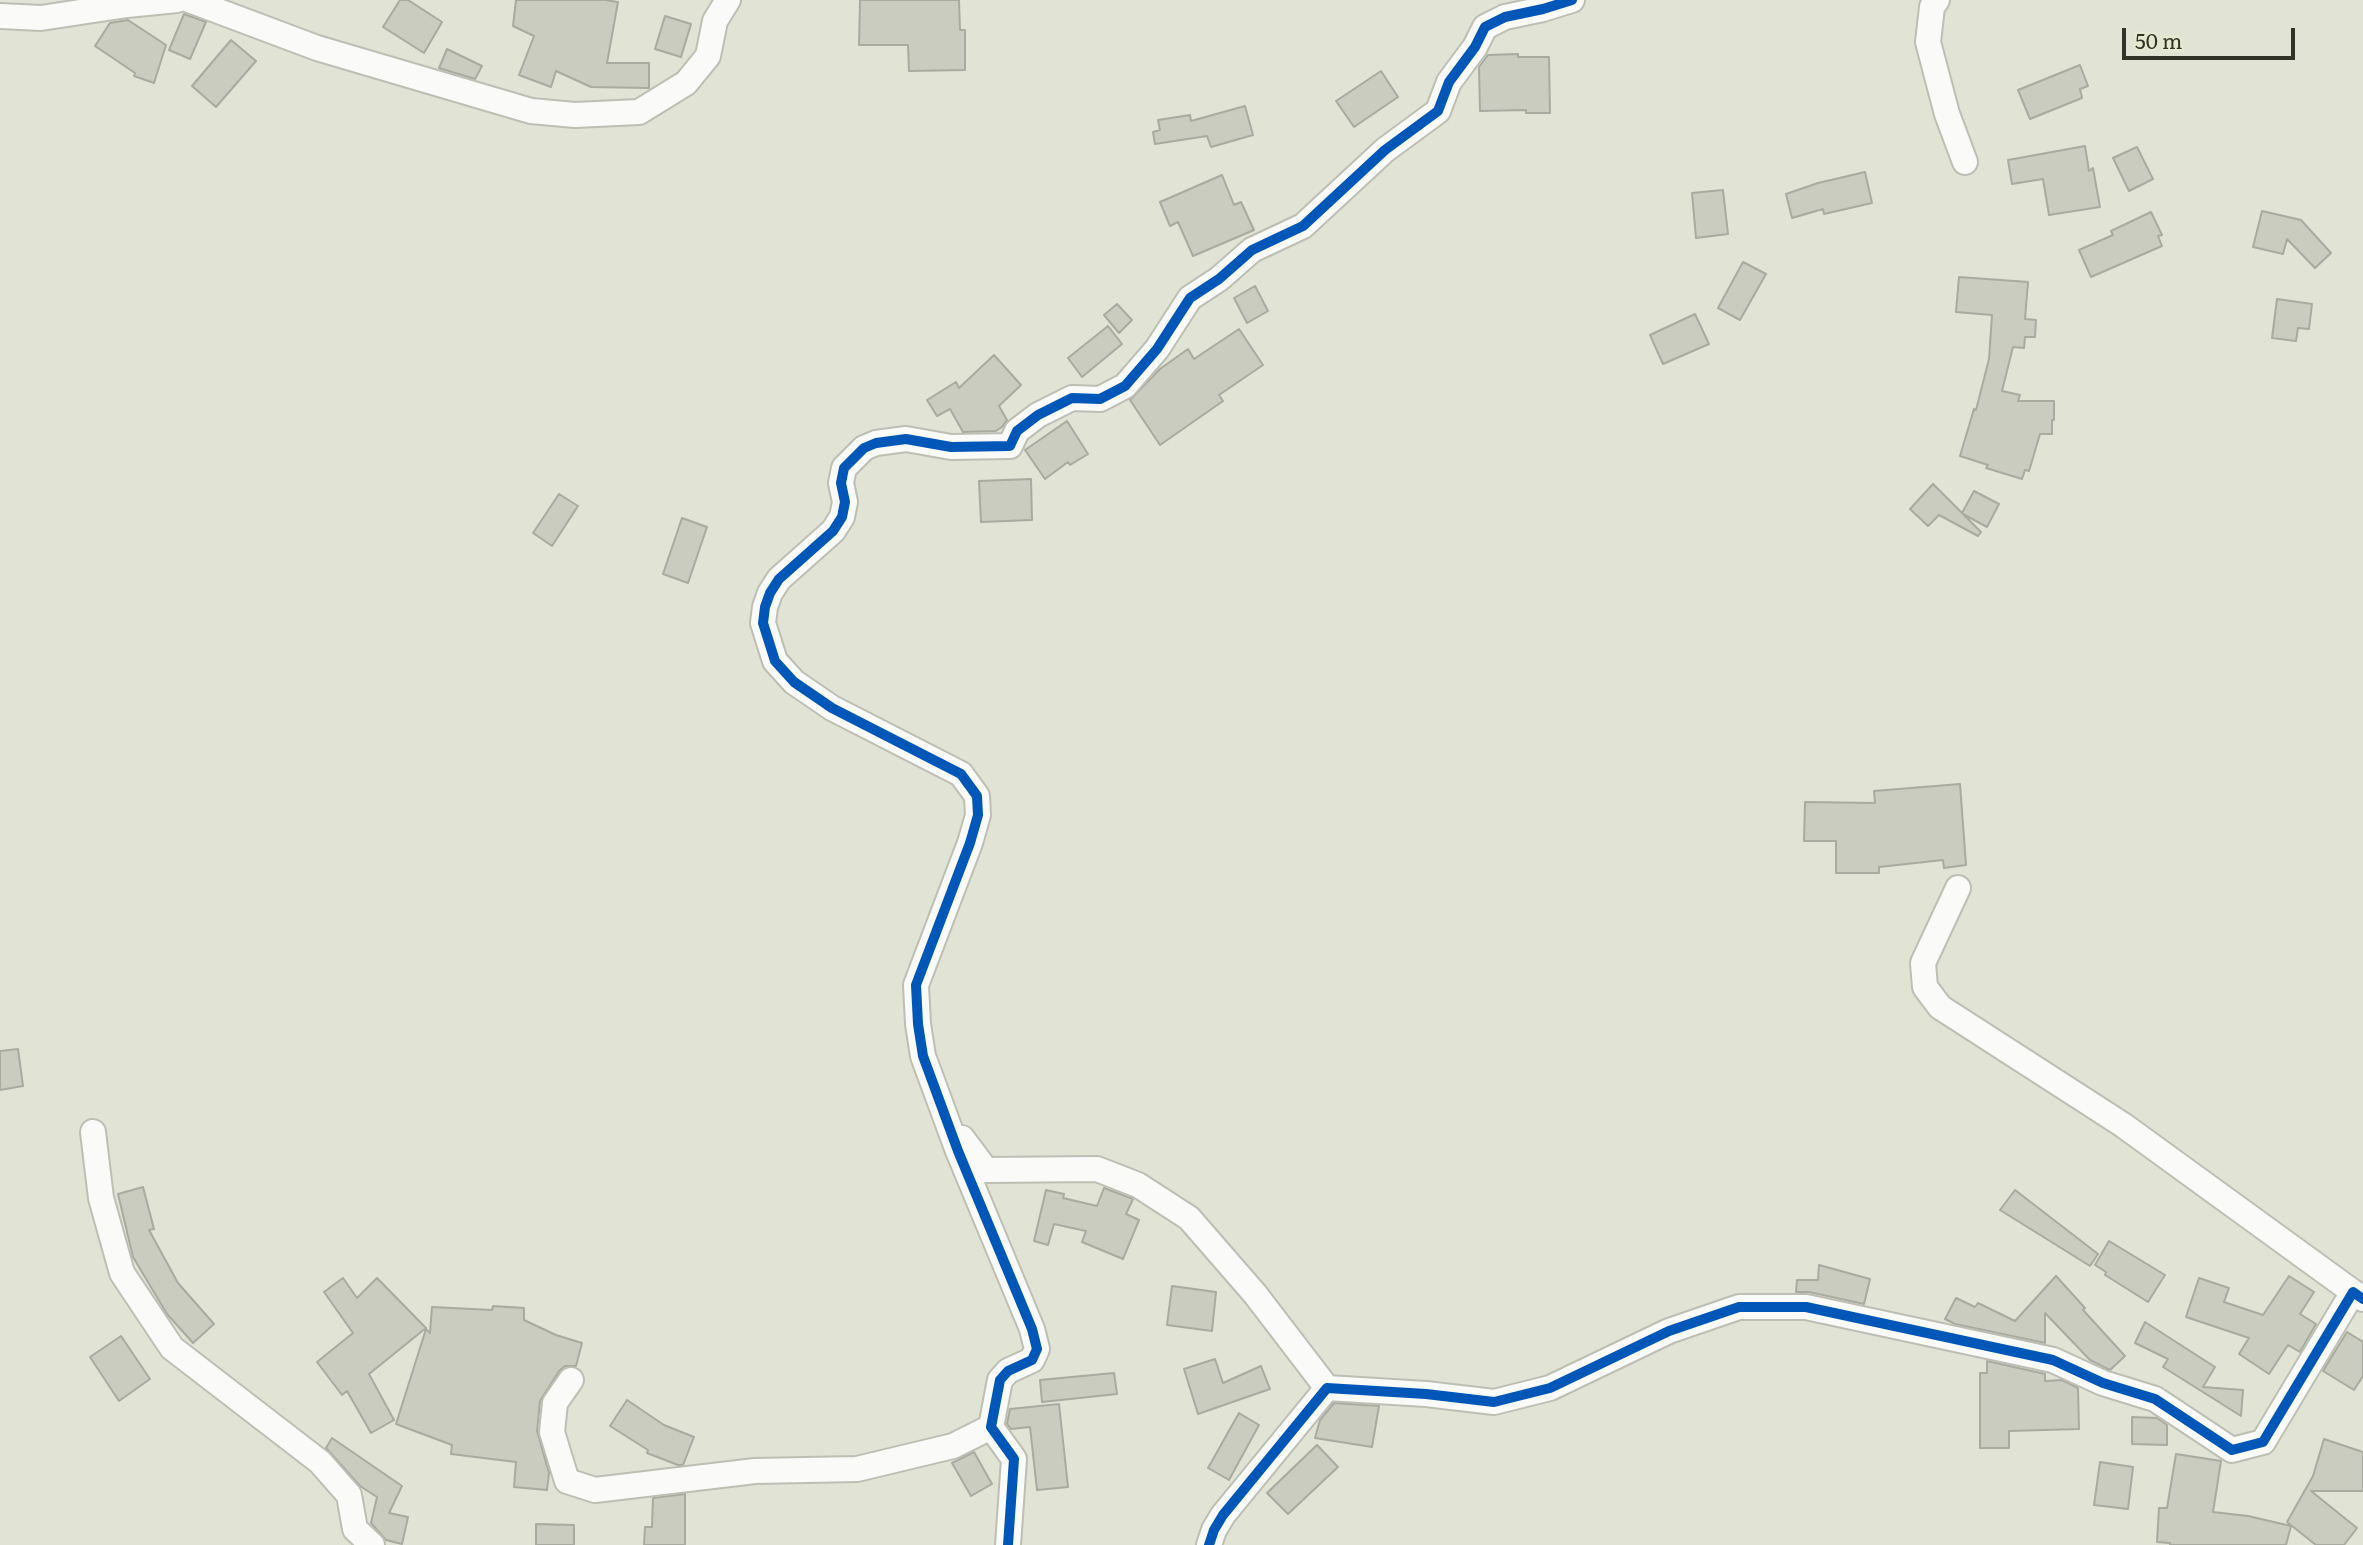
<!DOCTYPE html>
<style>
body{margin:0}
#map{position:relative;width:2363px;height:1545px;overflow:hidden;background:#e1e3d5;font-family:Literata,serif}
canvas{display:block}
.scale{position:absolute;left:2122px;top:28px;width:173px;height:32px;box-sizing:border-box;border:4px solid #313228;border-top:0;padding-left:9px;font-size:21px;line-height:24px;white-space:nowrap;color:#313228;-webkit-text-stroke:5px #e5e9cf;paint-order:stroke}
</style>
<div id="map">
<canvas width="2363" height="1545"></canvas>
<div class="scale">50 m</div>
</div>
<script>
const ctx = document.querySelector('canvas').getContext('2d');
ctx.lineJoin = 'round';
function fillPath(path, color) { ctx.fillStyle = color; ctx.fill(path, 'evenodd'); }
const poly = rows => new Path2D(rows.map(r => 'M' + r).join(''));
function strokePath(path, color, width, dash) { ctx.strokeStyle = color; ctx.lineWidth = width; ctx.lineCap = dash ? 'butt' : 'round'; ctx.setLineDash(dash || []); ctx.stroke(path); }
const building = poly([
 [400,0,408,0,442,22,424,53,383,27,400,0],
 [516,0,605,0,618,2,607,63,649,63,649,88,591,87,556,71,551,87,519,75,534,36,513,26,516,0],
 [860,0,959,0,960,30,965,30,965,70,909,71,908,45,859,45,860,0],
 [184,14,206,22,190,59,169,50,184,14],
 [665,16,691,24,681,57,655,49,665,16],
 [128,20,166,45,154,83,134,76,135,73,95,46,110,23,128,20],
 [231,40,256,61,216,107,192,86,231,40],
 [447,49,482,66,475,79,439,68,447,49],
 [1518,54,1518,57,1549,57,1550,113,1526,113,1526,110,1480,111,1479,67,1488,55,1518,54],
 [2080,65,2088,86,2080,89,2082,98,2030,119,2018,90,2080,65],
 [1381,71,1398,97,1354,127,1336,101,1381,71],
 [1245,106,1253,135,1211,147,1207,136,1155,144,1153,132,1160,130,1158,120,1190,115,1191,121,1245,106],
 [2085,146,2089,171,2093,168,2100,207,2049,215,2043,179,2012,184,2008,160,2085,146],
 [2137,147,2153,179,2129,191,2113,158,2137,147],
 [1865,172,1872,203,1824,214,1823,209,1792,218,1786,194,1818,183,1865,172],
 [1222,175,1234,205,1241,202,1254,230,1193,256,1178,222,1170,226,1160,202,1222,175],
 [1723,190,1728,234,1696,238,1692,193,1723,190],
 [2262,211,2301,220,2331,253,2315,268,2287,239,2283,254,2253,247,2262,211],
 [2151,212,2162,235,2158,236,2162,246,2091,277,2079,250,2113,235,2111,231,2151,212],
 [1743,262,1766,274,1740,320,1718,308,1743,262],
 [1959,277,2028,282,2025,319,2036,320,2035,337,2025,337,2024,348,2013,347,2002,391,2020,395,2018,401,2054,401,2054,420,2052,420,2052,434,2040,434,2029,471,2025,470,2022,479,1986,468,1988,465,1960,456,1974,409,1976,410,1989,359,1992,315,1956,312,1959,277],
 [1255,286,1268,311,1247,323,1234,298,1255,286],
 [2277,299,2312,304,2309,329,2298,328,2296,341,2272,338,2277,299],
 [1117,304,1132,320,1119,333,1104,315,1117,304],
 [1695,314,1709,344,1663,364,1650,335,1695,314],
 [1108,326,1122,344,1082,377,1068,358,1108,326],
 [1239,329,1263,365,1219,395,1223,401,1160,445,1130,400,1160,369,1188,349,1194,359,1239,329],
 [994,355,1021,385,999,406,1007,420,1002,427,996,431,963,432,950,409,937,416,927,400,956,382,959,388,994,355],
 [1067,421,1088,454,1070,465,1068,462,1045,479,1025,450,1067,421],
 [1031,479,1032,520,981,522,979,481,1031,479],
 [1933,484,1962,513,1974,491,1999,504,1987,527,1963,514,1981,532,1978,536,1939,515,1928,526,1910,509,1933,484],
 [559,494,578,506,552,546,533,533,559,494],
 [682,518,707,527,688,583,663,574,682,518],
 [1960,784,1966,865,1944,868,1943,860,1879,867,1879,873,1836,873,1836,841,1804,841,1805,802,1875,803,1874,791,1960,784],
 [18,1049,23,1086,0,1090,0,1051,18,1049],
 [143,1187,154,1229,149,1230,178,1283,214,1324,193,1343,167,1314,133,1257,118,1194,143,1187],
 [1104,1188,1133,1199,1126,1214,1139,1220,1123,1259,1082,1242,1086,1231,1054,1224,1048,1245,1034,1241,1046,1190,1064,1194,1063,1198,1097,1206,1104,1188],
 [2015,1190,2098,1254,2090,1266,2000,1210,2015,1190],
 [2109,1241,2165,1275,2148,1302,2105,1275,2106,1272,2095,1265,2109,1241],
 [1819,1265,1870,1279,1864,1304,1809,1292,1796,1292,1797,1280,1818,1280,1819,1265],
 [2056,1276,2085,1308,2083,1310,2125,1356,2110,1370,2090,1360,2045,1313,2045,1343,1955,1324,1945,1319,1956,1298,1975,1307,1978,1303,2015,1321,2056,1276],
 [2289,1276,2314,1292,2300,1314,2316,1324,2300,1352,2288,1345,2269,1374,2239,1354,2249,1338,2186,1317,2199,1278,2229,1288,2224,1302,2263,1315,2289,1276],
 [343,1278,357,1298,377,1278,426,1328,369,1374,394,1420,371,1433,347,1391,342,1395,317,1362,353,1333,324,1292,343,1278],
 [1172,1286,1216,1292,1212,1331,1167,1325,1172,1286],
 [493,1306,524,1308,524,1320,556,1335,582,1343,576,1366,565,1366,559,1371,540,1401,537,1431,549,1473,547,1490,514,1487,516,1462,451,1454,452,1445,396,1424,426,1329,430,1333,432,1307,492,1310,493,1306],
 [2145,1322,2215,1367,2203,1387,2243,1390,2241,1416,2163,1367,2168,1359,2135,1343,2145,1322],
 [2347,1332,2363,1342,2363,1376,2354,1390,2323,1371,2347,1332],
 [121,1336,150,1379,119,1401,90,1357,121,1336],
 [1215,1359,1223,1383,1261,1366,1270,1389,1198,1414,1184,1369,1215,1359],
 [1987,1361,2045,1374,2045,1381,2062,1380,2078,1388,2079,1429,2009,1431,2009,1448,1980,1448,1980,1373,1987,1373,1987,1361],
 [1114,1373,1117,1394,1042,1402,1040,1380,1114,1373],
 [627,1400,664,1425,694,1437,683,1465,678,1465,647,1453,648,1450,610,1426,627,1400],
 [1334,1403,1379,1406,1372,1447,1315,1438,1320,1420,1334,1403],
 [1059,1404,1068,1487,1037,1490,1030,1427,1011,1429,1007,1424,1010,1409,1059,1404],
 [1239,1413,1259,1425,1229,1480,1208,1468,1239,1413],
 [2132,1417,2157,1418,2167,1425,2167,1445,2132,1444,2132,1417],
 [332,1438,402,1486,389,1513,408,1517,402,1544,386,1540,371,1523,377,1497,360,1486,326,1448,332,1438],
 [2324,1439,2363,1452,2363,1491,2311,1491,2357,1528,2344,1545,2316,1545,2287,1522,2313,1476,2324,1439],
 [1317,1445,1338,1467,1288,1514,1267,1493,1317,1445],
 [974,1452,992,1484,971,1496,952,1463,974,1452],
 [2176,1454,2221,1461,2213,1512,2248,1516,2291,1526,2286,1545,2170,1545,2170,1543,2157,1542,2159,1508,2167,1508,2176,1454],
 [2100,1462,2133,1467,2128,1509,2094,1505,2100,1462],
 [685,1494,685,1545,644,1545,645,1527,652,1527,653,1498,685,1494],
 [536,1524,574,1525,574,1545,536,1545,536,1524]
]);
fillPath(building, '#caccc0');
strokePath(building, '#a9aaa0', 2);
const minor = poly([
 [189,0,317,48,531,111,575,115,639,112,686,83,708,56,715,21,728,0],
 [1937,0,1932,7,1928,42,1947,114,1965,162],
 [0,16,41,18,127,5,177,0],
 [1958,888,1923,963,1925,987,1940,1007,2123,1125,2353,1292],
 [93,1132,101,1198,122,1273,172,1348,320,1462,349,1495,355,1529,372,1545],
 [962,1138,986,1170,1097,1169,1138,1185,1189,1218,1255,1294,1327,1388],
 [571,1380,555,1403,552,1432,567,1481,595,1490,755,1471,857,1469,953,1446,991,1427],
 [1008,1545,1014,1459,991,1427,1000,1380,1008,1371,1032,1360,1037,1349,1032,1329,958,1151,923,1056,918,1024,916,985,970,843,978,815,977,796,961,774,832,708,794,682,775,661,763,623,765,607,770,593,779,579,833,531,842,517,845,502,841,483,844,468,864,448,876,443,906,439,951,447,1010,446,1017,431,1038,415,1072,398,1100,399,1125,386,1157,349,1190,298,1219,279,1252,250,1303,226,1385,150,1438,111,1449,82,1475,47,1485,27,1505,17,1543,9,1572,0],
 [1209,1545,1214,1530,1223,1515,1327,1388,1426,1394,1494,1402,1550,1388,1669,1331,1739,1307,1806,1307,2053,1360,2103,1383,2155,1399,2232,1450,2263,1442,2353,1292,2363,1299]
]);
strokePath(minor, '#bdbfb4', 28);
strokePath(minor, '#fafbf9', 24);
strokePath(poly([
 [1008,1545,1014,1459,991,1427,1000,1380,1008,1371,1032,1360,1037,1349,1032,1329,958,1151,923,1056,918,1024,916,985,970,843,978,815,977,796,961,774,832,708,794,682,775,661,763,623,765,607,770,593,779,579,833,531,842,517,845,502,841,483,844,468,864,448,876,443,906,439,951,447,1010,446,1017,431,1038,415,1072,398,1100,399,1125,386,1157,349,1190,298,1219,279,1252,250,1303,226,1385,150,1438,111,1449,82,1475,47,1485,27,1505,17,1543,9,1572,0],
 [1209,1545,1214,1530,1223,1515,1327,1388,1426,1394,1494,1402,1550,1388,1669,1331,1739,1307,1806,1307,2053,1360,2103,1383,2155,1399,2232,1450,2263,1442,2353,1292,2363,1299]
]), '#0057b8', 10);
</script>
